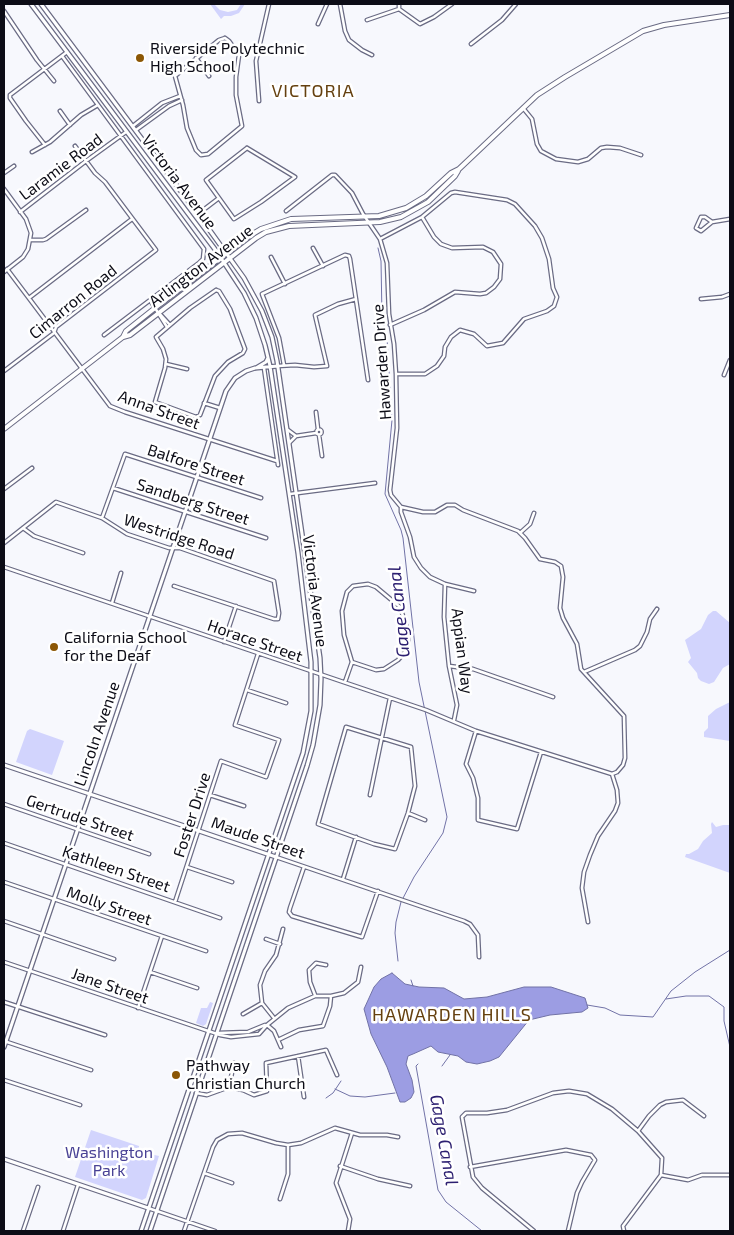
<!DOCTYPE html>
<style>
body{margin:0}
#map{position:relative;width:734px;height:1235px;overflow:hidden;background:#f7f8fd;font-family:"Exo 2",sans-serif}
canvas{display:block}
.frame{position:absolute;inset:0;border:5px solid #0c0c16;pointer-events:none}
</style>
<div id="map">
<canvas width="734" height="1235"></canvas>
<div class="frame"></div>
</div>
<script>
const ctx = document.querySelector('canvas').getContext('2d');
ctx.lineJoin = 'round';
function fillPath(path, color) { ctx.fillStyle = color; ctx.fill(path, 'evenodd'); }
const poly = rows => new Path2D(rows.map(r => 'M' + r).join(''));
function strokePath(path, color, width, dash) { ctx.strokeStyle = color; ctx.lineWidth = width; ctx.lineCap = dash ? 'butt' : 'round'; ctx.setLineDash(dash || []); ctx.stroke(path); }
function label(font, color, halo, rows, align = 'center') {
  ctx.font = font + ' "Exo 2",sans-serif'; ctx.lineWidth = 5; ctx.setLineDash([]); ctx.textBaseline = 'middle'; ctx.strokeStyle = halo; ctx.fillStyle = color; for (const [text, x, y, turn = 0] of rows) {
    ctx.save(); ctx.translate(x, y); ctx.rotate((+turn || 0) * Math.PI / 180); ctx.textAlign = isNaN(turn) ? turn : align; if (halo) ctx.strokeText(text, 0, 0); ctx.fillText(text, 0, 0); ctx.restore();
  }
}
fillPath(poly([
 [210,4,214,4,220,10,228,12,237,10,241,4,245,4,239,13,231,16,224,16,221,19],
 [713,611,716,611,730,623,730,664,723,668,714,682,709,684,701,681,698,678,697,673,688,662,691,658,685,640,701,629,708,615],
 [730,702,730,741,704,737,704,732,708,728,708,716,716,709],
 [30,729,64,741,52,775,16,762,27,731],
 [712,822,716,827,723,825,730,825,730,873,685,857,686,854,689,854,698,849,703,841,712,833,711,824],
 [210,1002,213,1003,206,1024,203,1026,196,1023,201,1008,207,1008],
 [91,1130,139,1146,139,1148,141,1149,141,1152,159,1156,146,1198,142,1200,75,1177]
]), '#d2d4fd');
const water = poly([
 [392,973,405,984,419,987,444,988,464,999,487,997,524,987,551,987,585,998,588,1008,582,1012,550,1015,529,1020,499,1057,490,1061,477,1064,466,1062,458,1056,438,1052,431,1046,413,1054,408,1056,406,1064,412,1080,414,1092,411,1098,405,1102,400,1102,387,1067,371,1034,364,1009,374,987,381,979,392,973]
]);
fillPath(water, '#9c9de3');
strokePath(water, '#7172a6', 1);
strokePath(poly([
 [378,248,381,261,382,317,387,339,392,420,385,494,401,530,403,538,419,682,447,817,443,833,414,877,401,902,396,922,395,933,398,961],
 [411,980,413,986],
 [666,999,686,996,709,996,724,1007,724,1021,730,1047],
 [587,1005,605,1008,620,1015,653,1017,671,991,695,972,730,950],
 [418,1064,416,1066,438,1190,446,1202,482,1231],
 [442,1066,450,1055],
 [335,1089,350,1096,365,1097,395,1093],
 [326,1098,333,1093,341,1081]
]), '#7172a6', 1);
const street = poly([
 [340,4,345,31,349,40,362,50,372,55],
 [399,9,420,24,434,17,452,4],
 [4,11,37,60,54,81],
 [367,20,399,9,399,4],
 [318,24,327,4],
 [225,38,229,41,239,55,236,77,236,95,242,126,208,154,201,155,196,150,187,128,183,105,175,76,219,40,225,38],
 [471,44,502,20,516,4],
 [62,56,204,249,203,259,199,263,104,335],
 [196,58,209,76],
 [259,101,256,61,269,4],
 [523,108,532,119,537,144,541,151,556,159,578,162,588,159,601,148,607,147,620,148,641,155],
 [60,111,70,125],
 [133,126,162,103,180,96],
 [136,130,169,106,182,100],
 [45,145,26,121,10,98,10,95,67,52],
 [247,148,295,177,261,202,234,219,206,180,247,148],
 [32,152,50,142,81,115,98,105],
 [4,173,14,166],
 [4,189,26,219,31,233,28,249,23,257,4,272],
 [286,211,332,175,335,175,352,193,363,214,380,239,387,263,389,314,394,344,396,374,397,428,390,490,391,495,401,507,423,512,435,512,447,505,455,505,463,510,518,531,525,538,540,559,555,562,561,566,563,577,560,608,563,618,577,644,581,669,624,716,625,758,623,765,617,772,612,774],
 [20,212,86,161,126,132],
 [198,214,219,198],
 [712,222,705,217,701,217,696,228,701,231,712,222,730,219],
 [380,239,422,217,451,193,455,192,507,200,515,204,535,226,542,238,549,259,553,288,557,297,554,306,547,311,524,319,503,343,487,346,474,334,460,330,451,337,445,347,444,356,437,366,425,374,397,374],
 [31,240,43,240,46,239,86,210],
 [313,248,323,266],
 [271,257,285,284],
 [7,269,110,406,125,412,277,461],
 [216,290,219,291,230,309,245,349,243,353,228,362,215,376,200,415,196,417,155,402,165,368,166,359,163,349,156,337,190,308,216,290],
 [29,298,132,219],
 [701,299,722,297,730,294],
 [150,300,167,327],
 [159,313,170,325],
 [390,325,424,310,455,292,480,294,486,293,494,287,500,279,501,264,493,252,483,247,452,248,441,244,434,237,422,217],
 [166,364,187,369],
 [284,365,279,338,262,294,345,255,349,256,350,259,368,380],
 [278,366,295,365,314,367,327,366,315,315,338,304,356,299],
 [264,368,278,465],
 [4,371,54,333,56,327,156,250,105,182,95,173,75,146],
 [724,375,730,360],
 [204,403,220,408],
 [316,412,318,429],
 '316.5 432a2.5 2.5 0 1 1 5 0a2.5 2.5 0 1 1-5 0Z',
 [288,430,296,436],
 [319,435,322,456],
 [289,443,296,436,316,433],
 [113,488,266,538],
 [4,489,32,468],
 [290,494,375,483],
 [401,507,401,512,410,537,414,557,421,568,430,577,445,584,474,591],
 [102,518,125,454,261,498],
 [23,528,34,536,83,553],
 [520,533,530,524,534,513],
 [4,543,56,502,102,518,127,534,169,548,180,548,274,581,279,613,278,619,274,619,174,586],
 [4,567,426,710,476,731,612,774],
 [368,584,376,587,400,607,407,628,408,641,405,652,398,660,384,669,376,670,352,662,344,635,342,611,347,592,353,586,368,584],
 [445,584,444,617,449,666,457,705,454,720],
 [112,603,121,573],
 [224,642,236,606],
 [449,666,473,669,553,697],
 [584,672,635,650,640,646,647,632,650,619,657,609],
 [345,682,352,662],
 [247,690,286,703],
 [346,727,411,747,415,786,408,813,395,849,374,844,318,824,346,727],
 [476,731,466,764,473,778,478,798,478,820,517,829,541,752],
 [210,795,244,806],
 [370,795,390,698],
 [4,804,149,854],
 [408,813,425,820],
 [4,843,220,918],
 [276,857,464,921,470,924,478,935,479,957],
 [187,867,232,882],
 [304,867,290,908,289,912,292,916,362,937,378,891],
 [343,879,356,837],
 [4,882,206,951],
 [175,902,221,761,266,777,279,740,235,725,258,654],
 [4,921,114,959],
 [588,922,582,888,584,872,590,855,598,836,615,811,618,803,617,790,612,774],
 [266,939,280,944],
 [4,962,220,1035,231,1037,259,1034,267,1025,288,1008,315,996,331,996,344,993,358,982,361,967],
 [150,972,197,988],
 [315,995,310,982,309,970,316,963,326,965],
 [4,1002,105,1035],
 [138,1008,162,936],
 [243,1014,262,1003],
 [274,1018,262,1003,260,985,265,971,276,955,283,929],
 [267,1025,274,1031,281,1047],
 [218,1033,248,1032,265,1025],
 [278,1040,299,1030,323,1026,330,1006,331,996],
 [4,1041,91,1070],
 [298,1056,304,1097],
 [4,1080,80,1105],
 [229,1087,234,1063],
 [196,1093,207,1095,229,1087,243,1090,254,1095,267,1091,266,1063,326,1050,337,1075],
 [638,1131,649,1116,660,1105,666,1102,683,1100,704,1116],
 [340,1166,378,1179,410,1186],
 [470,1167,566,1150,591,1155,595,1160,582,1182,577,1193,568,1231],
 [204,1173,232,1183],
 [661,1175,688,1180,702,1175,730,1175],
 [280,1199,288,1174,288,1145],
 [148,1208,215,1231],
 [23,1231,38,1187],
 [63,1231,78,1185],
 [184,1231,213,1147,217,1140,228,1134,242,1133,276,1143,288,1145,301,1143,335,1128,360,1135,387,1135,398,1137],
 [348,1231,350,1219,336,1183,352,1133],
 [534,1231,482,1188,473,1177,462,1117,466,1113,487,1113,507,1110,553,1093,569,1091,587,1094,612,1109,638,1131,662,1158,661,1175,623,1226,624,1231]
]);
const secondary = poly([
 [31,4,217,252,244,293,256,318,265,345,270,366,298,553,311,662,311,711,303,753,141,1231],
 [41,4,198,214,244,278,262,311,272,337,277,361,320,658,321,679,320,705,313,745,307,766,150,1231],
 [256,368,266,362,268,358],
 [4,765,276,857],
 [4,1047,226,391,235,378,246,371,255,368,278,366],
 [4,1159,148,1208]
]);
const primary = poly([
 [123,337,126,331,155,308,246,238,261,229,291,219,379,216,406,208,426,196,451,173,459,169,537,95,565,77,643,31,664,25,730,15],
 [4,429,123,337,130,335,256,238,266,232,289,226,380,222,401,217,428,202,455,176,458,171]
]);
strokePath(street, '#6a6b84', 5);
strokePath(secondary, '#6a6b84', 5.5);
strokePath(primary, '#6a6b84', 6);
strokePath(street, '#fff', 2.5);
strokePath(secondary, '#fff', 3);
strokePath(primary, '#fff', 4);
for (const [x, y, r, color] of [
 [140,58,5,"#8c5705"],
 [54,647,5,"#8c5705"],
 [176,1075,5,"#8c5705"]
]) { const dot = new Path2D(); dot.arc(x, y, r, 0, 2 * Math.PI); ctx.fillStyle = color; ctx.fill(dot); strokePath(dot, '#fff', 2); }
label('16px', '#0c0c16', '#fff', [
 ["Riverside Polytechnic",150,49],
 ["High School",150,67],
 ["California School",64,638],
 ["for the Deaf",64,656],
 ["Pathway",186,1066],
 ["Christian Church",186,1084]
], 'left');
label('16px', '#0c0c16', '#fff', [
 ["Laramie Road",61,167,-37],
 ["Victoria Avenue",179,182,53],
 ["Arlington Avenue",201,266,-37],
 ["Cimarron Road",73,302,-39],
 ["Hawarden Drive",382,362,-94],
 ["Anna Street",159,410,20],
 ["Balfore Street",196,465,18],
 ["Sandberg Street",193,502,18],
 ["Westridge Road",179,537,18],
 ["Victoria Avenue",315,591,83],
 ["Horace Street",255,641,19],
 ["Appian Way",462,651,83],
 ["Lincoln Avenue",97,734,-71],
 ["Foster Drive",192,815,-72],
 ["Gertrude Street",80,818,19],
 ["Maude Street",258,838,19],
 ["Kathleen Street",116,869,19],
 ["Molly Street",109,906,19],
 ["Jane Street",110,986,19]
]);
label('16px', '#494295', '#fff', [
 ["Washington",109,1153],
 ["Park",109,1171]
]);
ctx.letterSpacing = '1px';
label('18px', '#65400f', '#fff', [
 ["VICTORIA",313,91],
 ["HAWARDEN HILLS",452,1015]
]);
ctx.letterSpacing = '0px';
label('italic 18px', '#2d2071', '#fff', [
 ["Gage Canal",399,612,-96],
 ["Gage Canal",444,1140,80]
]);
</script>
